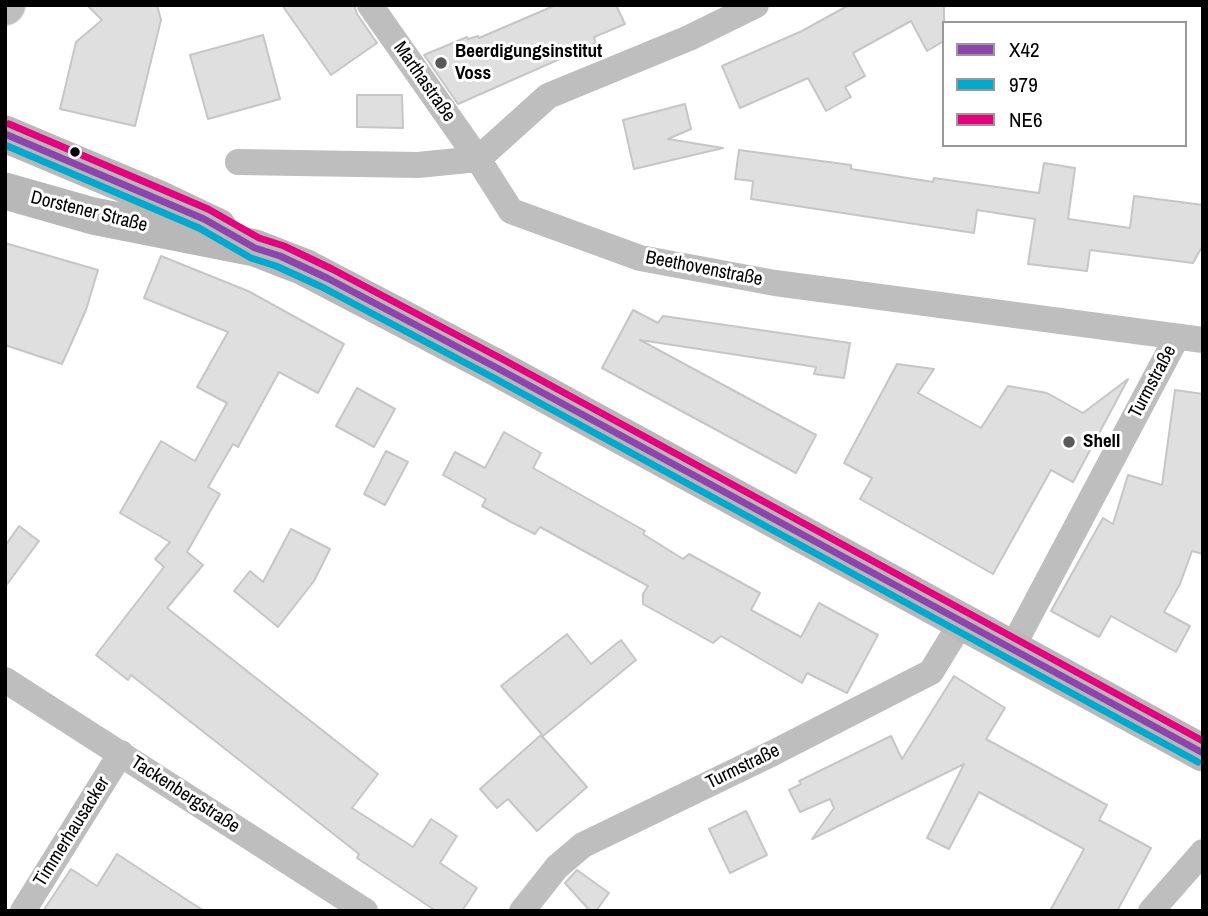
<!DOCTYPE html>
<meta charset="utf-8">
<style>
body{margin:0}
#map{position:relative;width:1208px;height:916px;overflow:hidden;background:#fff;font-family:"Archivo Narrow",sans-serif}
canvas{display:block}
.frame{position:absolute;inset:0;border:7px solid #000;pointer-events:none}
.legend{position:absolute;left:942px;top:21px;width:245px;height:126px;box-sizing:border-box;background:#fff;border:2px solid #999;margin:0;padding:9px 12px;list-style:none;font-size:21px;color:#000}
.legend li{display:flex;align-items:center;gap:14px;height:35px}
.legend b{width:35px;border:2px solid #999}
</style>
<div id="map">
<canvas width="1208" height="916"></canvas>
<div class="frame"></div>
<ul class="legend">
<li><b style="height:9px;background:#8e44ad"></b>X42</li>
<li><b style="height:9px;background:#00a9ce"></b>979</li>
<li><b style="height:9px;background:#e5007d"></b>NE6</li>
</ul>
</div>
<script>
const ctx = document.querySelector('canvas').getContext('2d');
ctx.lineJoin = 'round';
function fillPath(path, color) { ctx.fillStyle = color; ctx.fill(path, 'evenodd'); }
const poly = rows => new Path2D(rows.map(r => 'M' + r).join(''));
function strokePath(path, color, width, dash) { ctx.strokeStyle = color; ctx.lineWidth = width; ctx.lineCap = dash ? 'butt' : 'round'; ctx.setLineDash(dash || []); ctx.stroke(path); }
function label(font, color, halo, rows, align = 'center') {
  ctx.font = font + ' "Archivo Narrow",sans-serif'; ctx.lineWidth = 6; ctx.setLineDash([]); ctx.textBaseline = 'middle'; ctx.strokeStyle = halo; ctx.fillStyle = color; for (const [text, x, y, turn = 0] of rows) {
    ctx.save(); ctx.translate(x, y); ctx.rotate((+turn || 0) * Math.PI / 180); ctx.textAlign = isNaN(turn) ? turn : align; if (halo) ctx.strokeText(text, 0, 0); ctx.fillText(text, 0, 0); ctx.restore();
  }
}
const building = poly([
 [87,5,157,5,161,20,135,126,60,109,76,42,102,20,87,5],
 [282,5,354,5,357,14,377,43,331,75,282,5],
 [556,5,616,5,625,24,594,37,596,43,458,104,424,55,467,37,468,39,478,36,479,38,556,5],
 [849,5,944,5,944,41,927,51,911,21,853,53,865,76,845,87,851,97,826,111,808,78,740,108,722,66,802,31,849,5],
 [263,35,280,99,208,119,190,55,263,35],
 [357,95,402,95,403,128,357,127,357,95],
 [685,104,691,129,668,139,723,148,634,169,623,120,685,104],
 [739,150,851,165,851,169,933,182,934,178,1039,193,1044,163,1075,168,1068,219,1130,228,1134,196,1203,205,1203,245,1193,263,1090,250,1087,271,1028,264,1035,219,977,210,974,233,751,199,753,181,735,179,739,150],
 [5,243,98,270,86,310,62,364,5,345,5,243],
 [161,256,248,291,344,344,318,393,279,372,238,447,233,444,208,487,220,494,187,552,203,565,167,608,378,774,352,808,413,847,431,819,457,836,440,863,477,888,462,911,436,911,357,858,359,854,131,675,128,680,96,655,164,567,155,559,170,542,120,513,161,441,195,461,227,403,197,387,228,332,144,298,161,256],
 [633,310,658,323,663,316,850,343,844,378,814,374,816,367,640,340,816,435,796,473,602,368,633,310],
 [897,364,934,369,918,393,981,428,1008,386,1047,393,1083,413,1128,379,1073,482,1051,470,993,574,860,499,872,478,844,463,897,364],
 [357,388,395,409,374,447,336,426,357,388],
 [1175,390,1203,394,1203,554,1192,551,1180,584,1164,612,1190,626,1176,652,1111,616,1099,637,1051,611,1103,518,1113,524,1128,475,1162,485,1175,390],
 [504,432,541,453,533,468,645,531,643,534,683,559,689,554,760,593,751,610,801,637,819,603,878,635,847,693,807,673,802,683,721,636,713,643,643,604,643,594,648,586,540,527,535,534,511,522,482,506,486,499,443,475,455,452,485,468,504,432],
 [386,451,408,462,385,505,364,494,386,451],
 [19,526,39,541,5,587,5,546,19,526],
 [291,529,330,549,314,581,278,627,234,591,250,571,263,582,291,529],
 [567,634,591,664,621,640,636,660,543,736,501,686,567,634],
 [954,676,1005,708,986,739,1107,805,1099,820,1151,848,1117,911,1050,911,1084,849,979,792,949,849,927,838,964,764,812,839,834,808,830,799,800,812,789,790,801,784,799,781,891,736,902,759,954,676],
 [541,735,587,787,537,831,508,799,497,808,480,789,541,735],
 [746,811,767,855,730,873,709,829,746,811],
 [117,854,204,911,43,911,71,869,97,886,117,854],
 [577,870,609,893,596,911,590,911,565,883,577,870]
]);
fillPath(building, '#dfdfdf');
strokePath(building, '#c6c6c6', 2);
const motorway = poly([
 [5,6,6,5]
]);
strokePath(motorway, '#dbdbdb', 40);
strokePath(poly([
 [370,5,478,159,548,96,689,38,756,5],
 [238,162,418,165,478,159,511,211,640,258,775,283,1203,340],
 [1011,650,1177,337],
 [5,680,365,911],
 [23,911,121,753],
 [522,911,557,867,583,845,773,753,931,672,961,623],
 [1151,911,1203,852]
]), '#bebebe', 26);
strokePath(poly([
 [5,134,157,198,218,227],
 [5,191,93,216,255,248,304,267,499,369,1203,753]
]), '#b8b8b8', 37);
strokePath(motorway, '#bebebe', 38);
strokePath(poly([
 [5,134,204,219,255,248,280,256,327,278,499,369,1203,753]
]), '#8e44ad', 7);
strokePath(poly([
 [5,145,199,228,251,258,276,266,322,287,494,378,1198,762]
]), '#00a9ce', 7);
strokePath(poly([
 [9,124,208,209,259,238,284,246,332,269,504,360,1203,741]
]), '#e5007d', 7);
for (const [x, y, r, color] of [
 [441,63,7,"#595959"],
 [75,152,6,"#000"],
 [1069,442,7,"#595959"]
]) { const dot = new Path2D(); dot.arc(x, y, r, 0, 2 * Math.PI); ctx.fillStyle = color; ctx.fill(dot); strokePath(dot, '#fff', 2.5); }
label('bold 19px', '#000', '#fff', [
 ["Beerdigungsinstitut",455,52],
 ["Voss",455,74],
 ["Shell",1083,442]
], 'left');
label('19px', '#000', '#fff', [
 ["Marthastraße",424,82,55],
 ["Dorstener Straße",89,212,14],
 ["Beethovenstraße",704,269,11],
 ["Turmstraße",1153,382,-62],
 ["Turmstraße",743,767,-26],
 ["Tackenbergstraße",185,795,33],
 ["Timmerhausacker",72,832,-58]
]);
</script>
